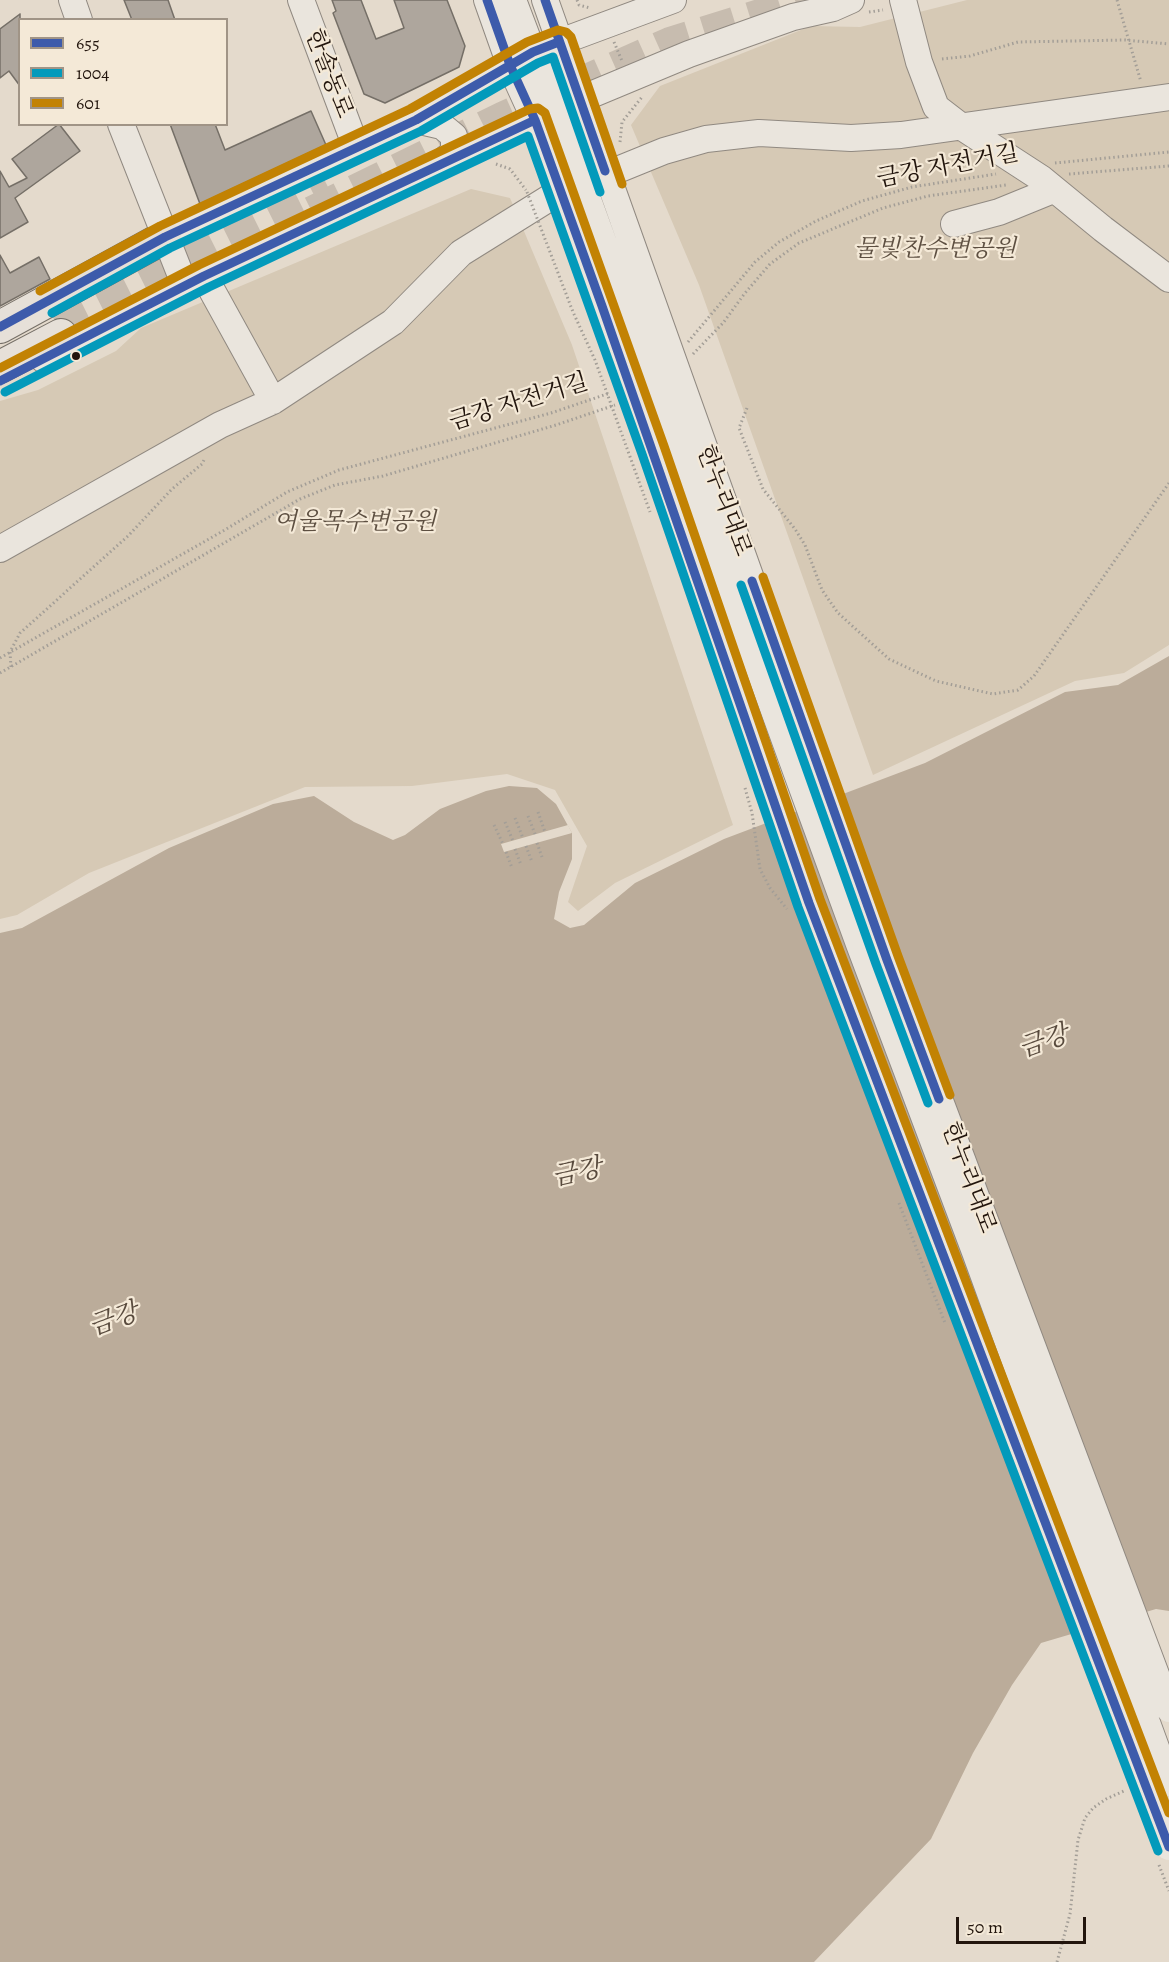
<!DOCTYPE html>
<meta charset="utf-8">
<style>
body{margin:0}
#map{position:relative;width:1169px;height:1962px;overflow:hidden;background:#e4dacc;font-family:Alegreya,serif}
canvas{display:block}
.legend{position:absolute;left:18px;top:18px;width:210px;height:108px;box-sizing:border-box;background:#f4e9d7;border:2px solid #a09486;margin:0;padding:8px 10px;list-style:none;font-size:18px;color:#22150d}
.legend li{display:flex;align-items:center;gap:12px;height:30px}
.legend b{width:30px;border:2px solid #a09486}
.scale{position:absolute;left:956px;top:1917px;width:130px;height:27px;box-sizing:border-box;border:3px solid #22150d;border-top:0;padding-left:8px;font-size:18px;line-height:21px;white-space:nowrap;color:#22150d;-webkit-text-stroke:4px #f4e9d7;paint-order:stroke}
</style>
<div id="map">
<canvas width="1169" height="1962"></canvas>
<ul class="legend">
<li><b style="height:8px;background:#3d5bab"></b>655</li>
<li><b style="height:8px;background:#039abb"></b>1004</li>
<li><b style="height:8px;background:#c28203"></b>601</li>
</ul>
<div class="scale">50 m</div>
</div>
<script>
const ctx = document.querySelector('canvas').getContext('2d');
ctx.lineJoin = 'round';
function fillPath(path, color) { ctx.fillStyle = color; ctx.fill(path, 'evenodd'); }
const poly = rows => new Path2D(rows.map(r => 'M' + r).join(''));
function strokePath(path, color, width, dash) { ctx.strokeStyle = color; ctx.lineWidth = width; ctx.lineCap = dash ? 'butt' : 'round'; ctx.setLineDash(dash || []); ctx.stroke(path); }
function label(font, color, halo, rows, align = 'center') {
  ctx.font = font + ' Alegreya,"Noto Serif KR",serif'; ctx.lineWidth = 4.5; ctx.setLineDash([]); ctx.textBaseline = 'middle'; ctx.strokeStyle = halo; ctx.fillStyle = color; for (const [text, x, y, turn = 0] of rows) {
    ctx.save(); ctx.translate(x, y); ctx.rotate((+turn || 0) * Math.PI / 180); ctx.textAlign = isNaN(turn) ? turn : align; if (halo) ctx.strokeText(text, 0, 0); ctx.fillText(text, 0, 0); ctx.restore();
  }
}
fillPath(poly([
 [967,0,1169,0,1169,645,1124,673,1075,681,873,775,699,285,631,125,660,86,811,26,860,27],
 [471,189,510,198,572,345,733,825,615,883,578,911,568,902,587,846,555,790,507,774,412,786,305,787,89,873,17,915,0,919,0,401,38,390,116,351,141,328]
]), '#d6c9b5');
fillPath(poly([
 [1169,656,1169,1611,1156,1609,1041,1643,1012,1685,973,1753,931,1839,814,1962,0,1962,0,933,22,928,169,848,273,804,314,796,354,822,393,840,405,835,440,809,486,791,509,786,537,788,556,804,572,833,572,859,559,892,554,919,570,928,584,925,635,883,724,839,925,763,1065,692,1118,685]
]), '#bbac9a');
fillPath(poly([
 [568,825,572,833,504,852,501,844]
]), '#e4dacc');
const building = poly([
 [124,0,168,0,175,20,132,20,124,0],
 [332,0,361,0,376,39,404,28,394,0,447,0,465,46,459,67,385,103,364,94,333,13,336,11,332,0],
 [20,14,20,86,9,71,0,78,0,29,20,14],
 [311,111,326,145,200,204,170,124,215,124,225,150,311,111],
 [59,124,80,151,15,198,28,222,0,238,0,171,9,187,27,178,12,159,59,124],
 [0,255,10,273,39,257,50,279,0,306,0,255]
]);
fillPath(building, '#aea69d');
strokePath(building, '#756f67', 1.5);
strokePath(poly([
 [312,212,504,117,670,43,808,0],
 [57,325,329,189]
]), '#c7bcaf', 32, [32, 16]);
const minor = poly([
 [72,0,79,20],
 [301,0,356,147],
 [487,0,510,65,535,120,549,161],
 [513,0,571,153],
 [545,0,595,141],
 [903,0,919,62,936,107,962,127,1042,179,1103,229,1169,279],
 [416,120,442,126,454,136,454,152,438,165],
 [121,124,185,286],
 [954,224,999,212,1053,190],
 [165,237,416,120,533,52,673,0],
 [204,276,273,401],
 [43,359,204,276,581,99,689,54,793,17,833,8,851,0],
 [0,549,220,425,273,401,393,322,461,253,551,197,664,151,706,139,759,133,851,138,901,135,1169,97]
]);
const major = poly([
 [0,327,165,237],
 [0,367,61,335]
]);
strokePath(minor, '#908981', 28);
strokePath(major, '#756f67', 34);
strokePath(poly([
 [577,0,579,5,590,8],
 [1117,0,1141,82],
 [869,12,883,10],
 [614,42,622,61],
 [942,59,970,56,1018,42,1125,40,1169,44],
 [620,142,622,122,642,97],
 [1055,163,1169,152],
 [496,164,510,169,526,190],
 [1069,174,1169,166],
 [688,342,755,262,779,242,816,221,862,201,912,187,996,174],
 [693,354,723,323,745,293,770,264,799,243,883,208,928,196,1006,185],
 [747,408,739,428,763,489,795,529,805,545,822,590,838,613,889,659,936,681,993,694,1018,690,1034,676,1169,483],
 [0,658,223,531,287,492,339,470,551,413,610,393],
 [11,667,10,652,20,633,128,536,172,489,202,464,205,458],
 [0,673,300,499,335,485,383,476,556,425,615,405],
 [538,812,545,832],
 [528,816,535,834],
 [515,818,523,838],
 [505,822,513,841],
 [494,825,503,844],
 [537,843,542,857],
 [526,846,532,862],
 [515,849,521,865],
 [506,852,512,868],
 [1057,1962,1070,1914,1078,1840,1085,1818,1093,1808,1106,1799,1124,1791]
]), '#a39e97', 3, [1.5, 3]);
strokePath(minor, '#eae5dd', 26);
strokePath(major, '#e6e0d8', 32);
const minorBridge = poly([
 [595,141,887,960,1169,1709],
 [571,153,859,944,975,1252,1169,1783],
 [549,161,653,450,809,903,1169,1847]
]);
strokePath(minorBridge, '#908981', 28, []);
strokePath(poly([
 [527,192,573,312,595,360,650,512],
 [745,788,752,813,760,869,770,888,787,909],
 [899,1203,945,1323],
 [1159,1865,1169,1891]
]), '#a39e97', 3, [1.5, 3]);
strokePath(minorBridge, '#eae5dd', 26);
strokePath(poly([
 [487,0,510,65,535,120,602,306,809,903,1169,1847],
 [545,0,605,171],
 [0,327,165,237,416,120,533,52,556,43],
 [0,381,204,276,535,120],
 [752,581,887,960,939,1099]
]), '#3d5bab', 9);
strokePath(poly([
 [52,313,170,248,421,131,538,63,553,57,600,192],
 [5,392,209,287,528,136,642,454,798,907,1158,1851],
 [741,585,876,964,928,1103]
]), '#039abb', 9);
strokePath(poly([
 [40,291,160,226,410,109,527,42,558,30,566,32,571,37,622,184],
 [0,368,199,265,530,109,538,108,545,113,664,446,820,899,1169,1813],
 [763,577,898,956,950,1095]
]), '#c28203', 9);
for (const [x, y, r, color] of [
 [76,356,5,"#22150d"]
]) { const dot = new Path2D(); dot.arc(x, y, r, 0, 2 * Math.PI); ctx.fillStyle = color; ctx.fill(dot); strokePath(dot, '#f4e9d7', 2); }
label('24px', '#22150d', '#f4e9d7', [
 ["한솔동로",328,74,69],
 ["금강 자전거길",948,167,-11],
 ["금강 자전거길",519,403,-17],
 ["한누리대로",723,501,70],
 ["한누리대로",968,1178,70]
]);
label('italic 24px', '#5d4f41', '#f4e9d7', [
 ["물빛찬수변공원",935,250],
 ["여울목수변공원",355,523]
]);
label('italic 26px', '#584a3d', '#f4e9d7', [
 ["금강",1044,1043,-19],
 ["금강",577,1174,-12],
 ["금강",114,1321,-20]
]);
</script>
